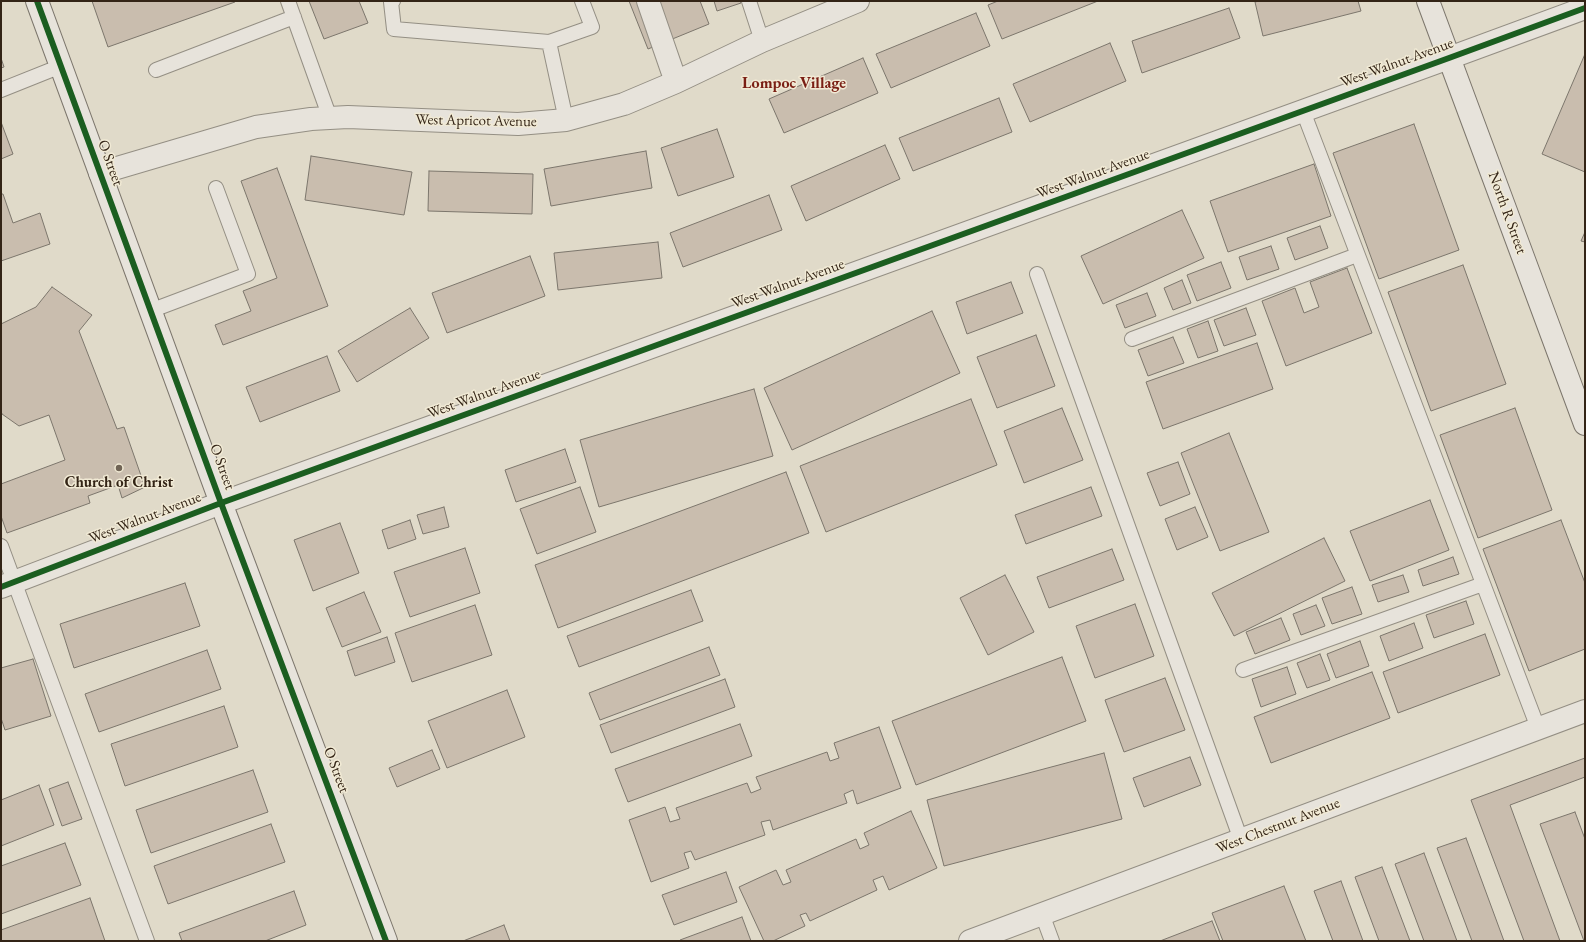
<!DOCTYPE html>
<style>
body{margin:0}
#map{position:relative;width:1586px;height:942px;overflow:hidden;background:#e0dac9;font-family:"EB Garamond",serif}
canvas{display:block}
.frame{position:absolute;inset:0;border:2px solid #332416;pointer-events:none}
</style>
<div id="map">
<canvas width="1586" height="942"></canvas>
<div class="frame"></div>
</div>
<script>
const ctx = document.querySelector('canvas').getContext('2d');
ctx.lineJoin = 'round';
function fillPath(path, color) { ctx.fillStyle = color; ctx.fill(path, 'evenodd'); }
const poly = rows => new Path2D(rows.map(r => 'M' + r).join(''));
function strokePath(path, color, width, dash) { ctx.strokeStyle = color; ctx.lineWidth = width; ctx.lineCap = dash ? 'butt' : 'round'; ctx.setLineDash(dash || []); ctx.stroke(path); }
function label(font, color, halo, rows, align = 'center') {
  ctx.font = font + ' "EB Garamond",serif'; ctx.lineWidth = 3; ctx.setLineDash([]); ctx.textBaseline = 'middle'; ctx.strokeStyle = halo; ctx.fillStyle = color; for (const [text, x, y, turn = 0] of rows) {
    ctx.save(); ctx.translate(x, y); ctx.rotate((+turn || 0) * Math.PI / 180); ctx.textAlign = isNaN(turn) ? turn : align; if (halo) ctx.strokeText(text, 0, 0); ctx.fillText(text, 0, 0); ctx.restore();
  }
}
const building = poly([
 [92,1,235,1,235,2,108,47,92,1],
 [309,1,359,1,368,23,324,39,309,1],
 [629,1,700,1,709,24,648,49,629,1],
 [714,1,740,1,741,3,717,11,714,1],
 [998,1,1098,1,1002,39,988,5,998,1],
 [1259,1,1358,1,1361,11,1263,36,1255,2,1259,1],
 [1229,8,1240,38,1142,73,1132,41,1229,8],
 [976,13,990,46,891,88,876,54,976,13],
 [1110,43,1126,81,1030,122,1013,84,1110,43],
 [1585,54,1585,172,1542,154,1585,54],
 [1,58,4,67,1,68,1,58],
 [863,58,878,93,784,133,769,99,863,58],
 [999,98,1012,132,913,171,899,138,999,98],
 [1,122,13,154,1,159,1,122],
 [1414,124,1459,250,1379,279,1333,153,1414,124],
 [717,129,734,177,678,196,661,148,717,129],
 [885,145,900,179,806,221,791,186,885,145],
 [646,151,652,188,551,206,544,169,646,151],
 [311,156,412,172,404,215,305,200,311,156],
 [1314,164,1331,216,1228,252,1210,201,1314,164],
 [277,168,328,306,223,345,215,325,251,311,243,291,277,278,241,181,277,168],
 [429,171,533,174,532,214,428,211,429,171],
 [1,194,3,194,13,223,40,213,50,244,1,261,1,194],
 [769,195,782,230,683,267,670,233,769,195],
 [1182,210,1204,258,1103,304,1081,256,1182,210],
 [1320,226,1328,248,1295,260,1287,238,1320,226],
 [1585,232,1585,242,1581,241,1585,232],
 [658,242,662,278,558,290,554,253,658,242],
 [1271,246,1279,269,1247,280,1239,257,1271,246],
 [530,256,545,296,447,333,432,293,530,256],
 [1221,262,1231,288,1197,301,1187,275,1221,262],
 [1463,265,1506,384,1431,411,1388,292,1463,265],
 [1347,268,1372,333,1286,366,1262,301,1295,288,1304,313,1319,307,1310,282,1347,268],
 [1182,280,1191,303,1173,310,1164,288,1182,280],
 [1011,282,1023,313,967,334,956,302,1011,282],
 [52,287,92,315,79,331,117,429,124,427,145,487,122,498,118,485,88,496,90,503,7,533,1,516,1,484,65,460,49,415,19,426,2,414,1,411,1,324,36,307,52,287],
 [1147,293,1156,316,1125,328,1116,305,1147,293],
 [410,308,429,338,357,382,338,351,410,308],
 [1246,308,1256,335,1224,346,1214,320,1246,308],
 [932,311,960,373,792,450,764,388,932,311],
 [1208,321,1218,351,1198,358,1187,329,1208,321],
 [1036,335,1055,386,997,408,977,357,1036,335],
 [1173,337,1184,363,1148,376,1138,350,1173,337],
 [1257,343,1273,389,1163,429,1146,382,1257,343],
 [327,356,340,391,260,422,246,387,327,356],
 [754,389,773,456,599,507,580,440,754,389],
 [971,399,997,465,826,532,800,466,971,399],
 [1062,408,1083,460,1024,483,1004,431,1062,408],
 [1515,408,1552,510,1478,538,1440,435,1515,408],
 [1229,433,1269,532,1220,551,1181,453,1229,433],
 [565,449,576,482,516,502,505,470,565,449],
 [1178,462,1190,494,1160,506,1147,473,1178,462],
 [786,472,809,533,558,628,535,565,786,472],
 [580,487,596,532,537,554,520,509,580,487],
 [1091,487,1102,516,1026,544,1015,515,1091,487],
 [1430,500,1449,550,1370,581,1350,531,1430,500],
 [444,507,449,527,423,534,417,515,444,507],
 [1195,507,1208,537,1177,550,1165,519,1195,507],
 [410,520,416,539,388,549,382,530,410,520],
 [1561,520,1585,583,1585,649,1529,671,1483,549,1561,520],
 [340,523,359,573,313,591,294,540,340,523],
 [1324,538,1345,581,1234,636,1212,593,1324,538],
 [465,548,480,593,410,617,394,572,465,548],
 [1112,549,1124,580,1049,608,1037,577,1112,549],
 [1453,557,1459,574,1423,586,1418,570,1453,557],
 [1005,575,1034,632,988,655,960,598,1005,575],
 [1403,575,1409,592,1378,602,1372,585,1403,575],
 [185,583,200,626,74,668,60,624,185,583],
 [1352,587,1362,614,1332,624,1322,598,1352,587],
 [691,590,703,621,579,667,567,636,691,590],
 [364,592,381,632,342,647,326,608,364,592],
 [1466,601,1474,624,1434,638,1426,615,1466,601],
 [1135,604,1154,656,1095,678,1076,626,1135,604],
 [475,605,492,655,412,682,395,633,475,605],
 [1316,605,1325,626,1301,635,1293,614,1316,605],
 [1281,618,1290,640,1255,654,1246,632,1281,618],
 [1414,623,1423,648,1389,661,1380,636,1414,623],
 [1485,634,1500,675,1398,713,1383,672,1485,634],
 [387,637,395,662,355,676,347,651,387,637],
 [1360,641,1369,666,1336,678,1327,654,1360,641],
 [709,647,720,675,600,720,589,693,709,647],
 [207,650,221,689,99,732,85,694,207,650],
 [1320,654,1330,680,1307,688,1297,663,1320,654],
 [1062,657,1086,721,916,785,892,721,1062,657],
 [33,659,51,716,5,730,1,718,1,668,33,659],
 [1287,667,1296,694,1261,707,1252,679,1287,667],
 [1372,672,1390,718,1271,763,1254,717,1372,672],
 [1165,678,1185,730,1124,752,1105,700,1165,678],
 [725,679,735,707,611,753,600,725,725,679],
 [507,690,525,737,447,768,428,721,507,690],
 [224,706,238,747,125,786,111,744,224,706],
 [740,724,752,756,628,802,615,769,740,724],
 [879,727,901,788,857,804,853,790,844,794,847,803,773,830,770,820,761,822,765,835,695,860,691,851,684,853,689,868,651,882,629,820,665,807,670,822,680,819,676,808,747,783,751,793,761,789,756,777,827,752,830,761,839,758,834,743,879,727],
 [432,750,440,769,397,787,389,768,432,750],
 [1104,753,1122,819,944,866,927,800,1104,753],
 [1190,757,1201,785,1144,807,1133,778,1190,757],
 [1585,758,1585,777,1510,805,1560,941,1524,941,1471,800,1585,758],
 [253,770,268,812,151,853,136,810,253,770],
 [68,782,82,819,62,826,49,789,68,782],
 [39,785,54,825,1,846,1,800,39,785],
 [911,811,937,868,889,890,883,876,873,880,877,890,810,921,806,913,800,915,805,926,773,941,764,941,739,887,776,870,783,885,791,882,786,870,856,839,860,849,869,845,864,833,911,811],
 [1575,812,1585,839,1585,941,1584,941,1540,824,1575,812],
 [271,824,285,862,168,904,154,866,271,824],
 [1466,838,1504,941,1472,941,1437,848,1466,838],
 [65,843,81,885,1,914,1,866,65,843],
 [1424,853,1457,941,1424,941,1395,864,1424,853],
 [1382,867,1410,941,1379,941,1355,877,1382,867],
 [726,872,737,902,674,925,662,895,726,872],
 [1341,881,1363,941,1333,941,1314,891,1341,881],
 [1284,886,1306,941,1223,941,1212,913,1284,886],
 [294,891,306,925,265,941,182,941,179,933,294,891],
 [90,898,105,941,1,941,1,930,90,898],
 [742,917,751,941,681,941,680,940,742,917],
 [1212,921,1220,941,1160,941,1212,921],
 [504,925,510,941,463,941,504,925]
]);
fillPath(building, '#c9bdae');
strokePath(building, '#7c766c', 1);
const lane = poly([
 [288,1,330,118],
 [393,1,391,2,394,29,549,42,592,27,582,1],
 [749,1,762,41],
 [549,42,566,120],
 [156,70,294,17],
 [1,90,61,66],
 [1303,111,1538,728],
 [1037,274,1241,840],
 [150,311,248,274,216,188],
 [1132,339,1357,255],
 [1,546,147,941],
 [1243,670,1483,584],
 [1042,914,1052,941]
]);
const street = poly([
 [648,1,676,82],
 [100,173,256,127,311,119,348,117,518,124,566,120,624,104,676,82,762,41,858,1],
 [1,587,221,503,1449,58,1585,8],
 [970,941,1585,711]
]);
const secondary = poly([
 [37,1,221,503,386,941],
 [1428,1,1585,424]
]);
strokePath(lane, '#948f84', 16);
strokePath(street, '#948f84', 24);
strokePath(secondary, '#7c766c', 24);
strokePath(lane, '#e7e3db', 14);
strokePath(street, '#e7e3db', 22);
strokePath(secondary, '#e7e3db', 22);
strokePath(poly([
 [37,1,221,503,386,941],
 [1,587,221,503,1449,58,1585,8]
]), '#1b5e20', 6);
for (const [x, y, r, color] of [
 [119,468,4,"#706455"]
]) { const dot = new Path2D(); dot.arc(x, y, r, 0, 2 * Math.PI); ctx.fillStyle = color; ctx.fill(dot); strokePath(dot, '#f1ead5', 1.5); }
label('15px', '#332416', '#f1ead5', [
 ["West Walnut Avenue",1397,63,-20],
 ["West Apricot Avenue",476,121,1],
 ["O Street",110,163,70],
 ["West Walnut Avenue",1093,174,-20],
 ["North R Street",1507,213,70],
 ["West Walnut Avenue",788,284,-20],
 ["West Walnut Avenue",484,394,-20],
 ["O Street",222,467,70],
 ["West Walnut Avenue",145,518,-21],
 ["O Street",336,770,69],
 ["West Chestnut Avenue",1278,826,-21]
]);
label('bold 15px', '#332416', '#f1ead5', [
 ["Church of Christ",119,483]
]);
label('bold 16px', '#7a1f14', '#f1ead5', [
 ["Lompoc Village",794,84]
]);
</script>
